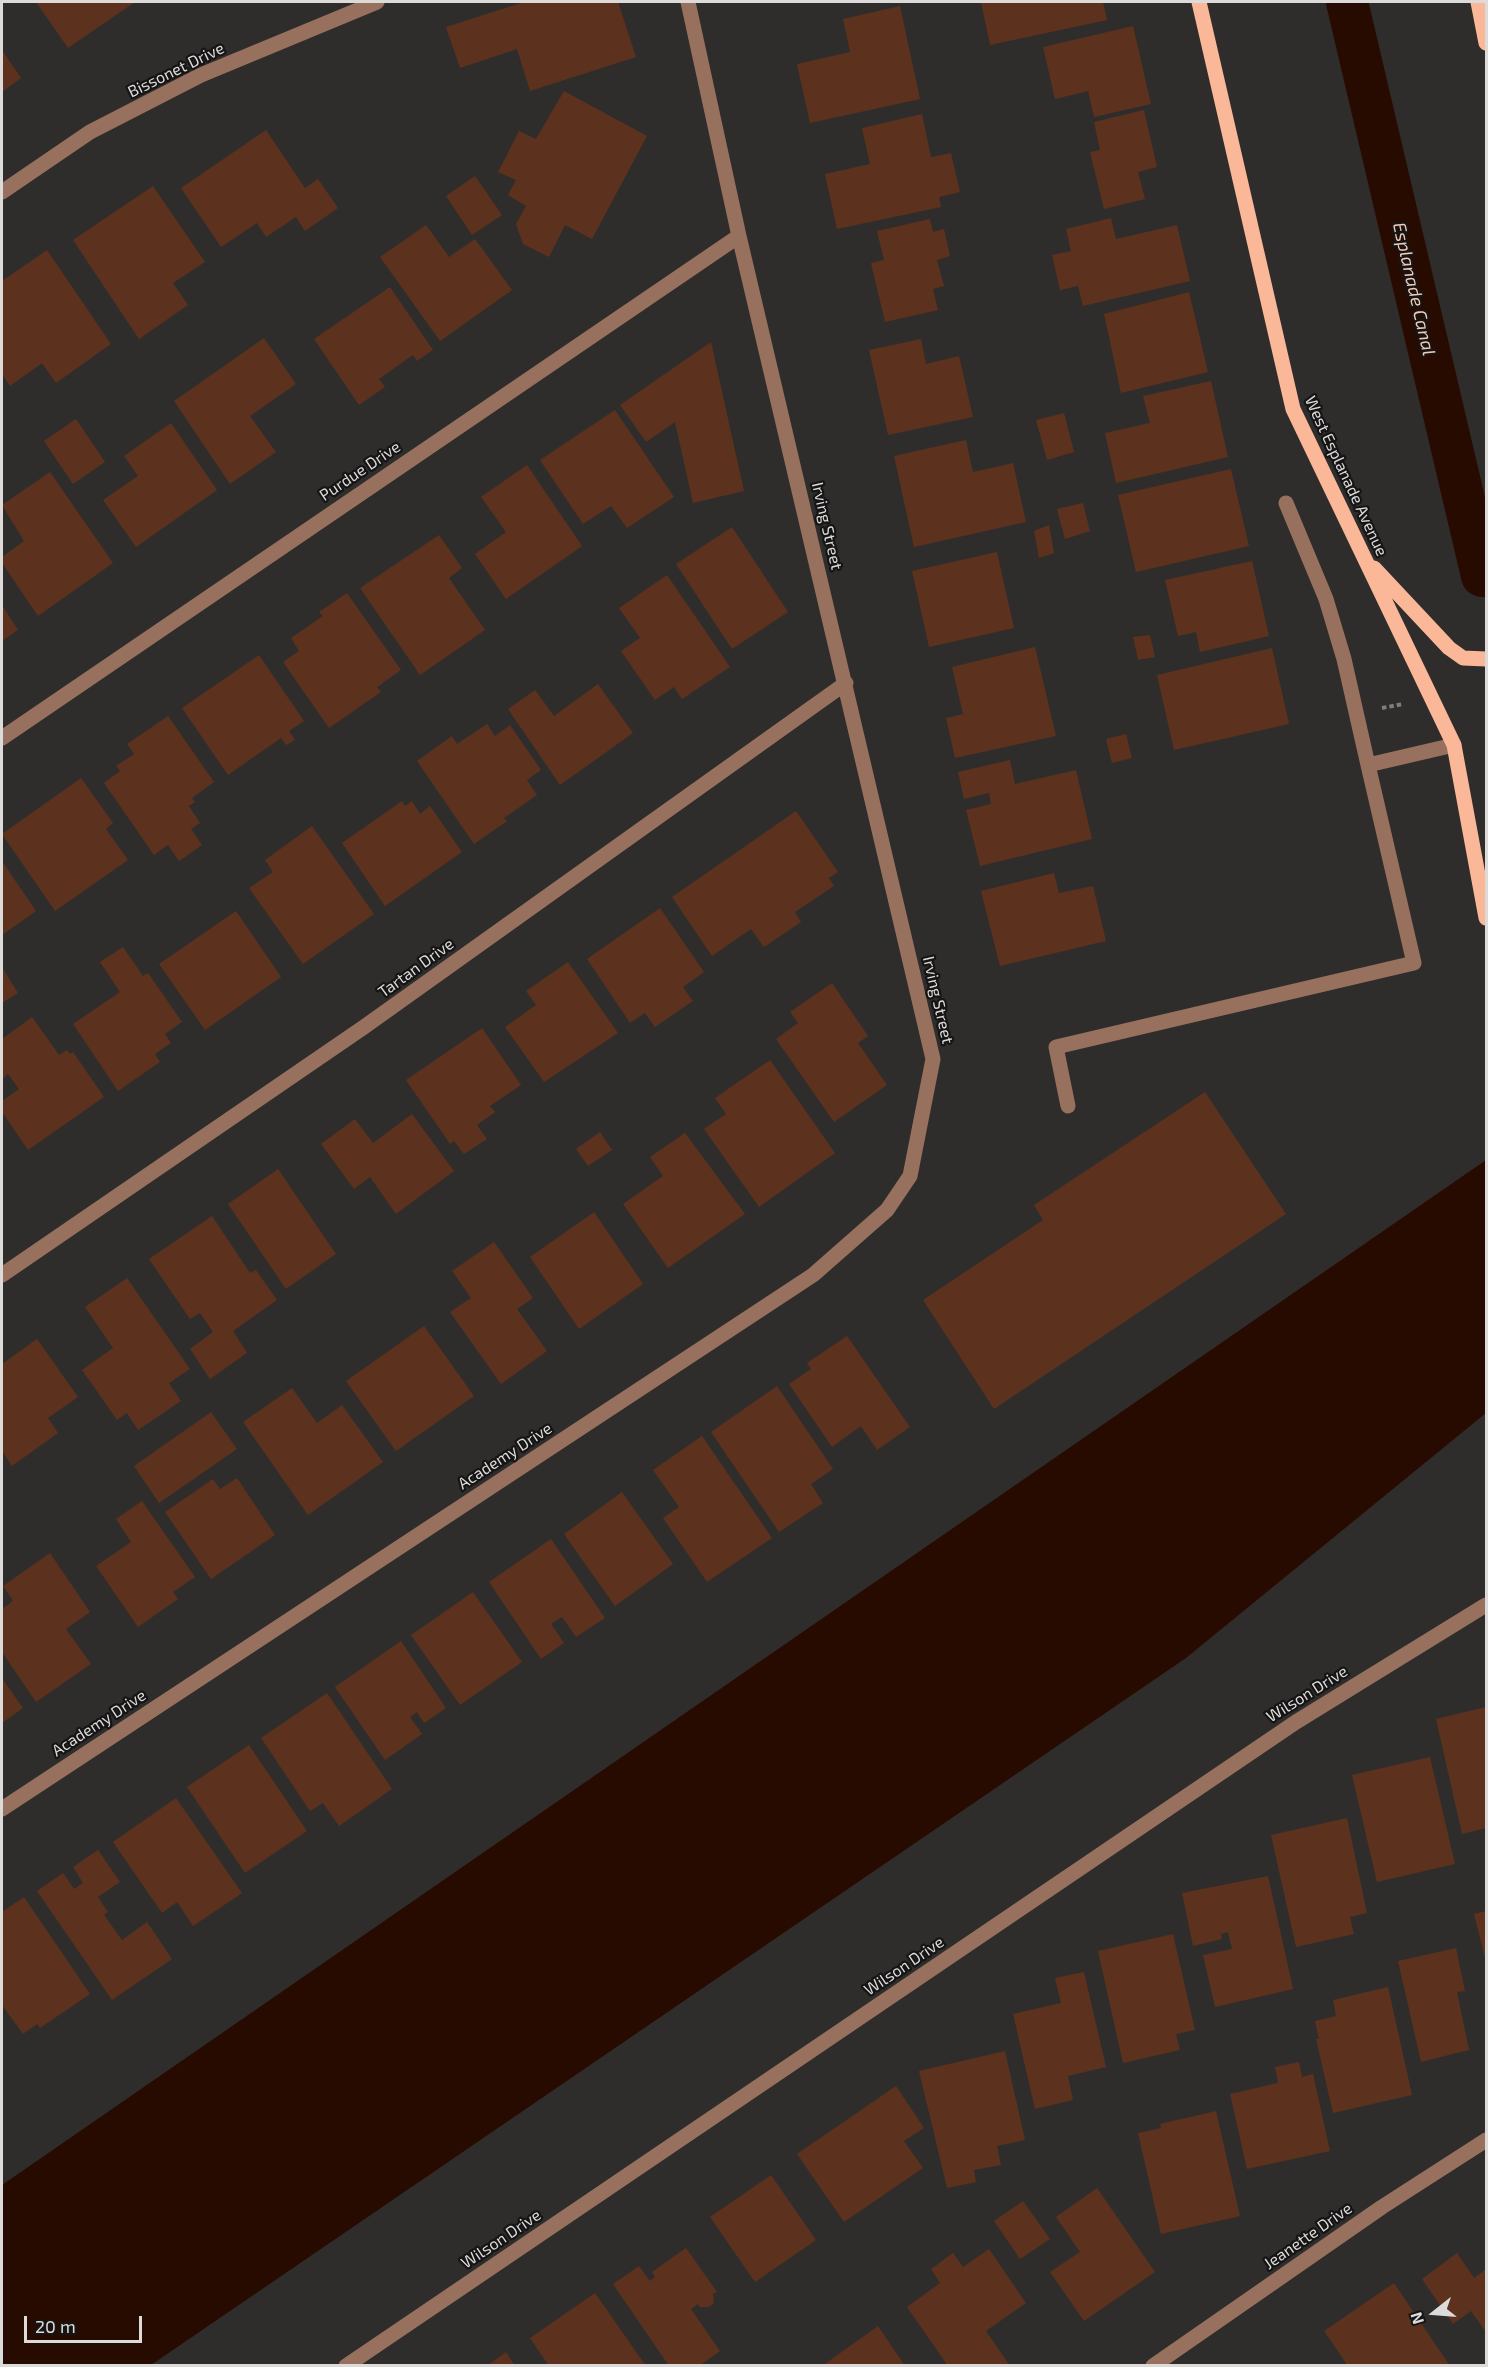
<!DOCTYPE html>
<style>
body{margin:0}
#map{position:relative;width:1488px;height:2367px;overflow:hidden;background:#2f2d2b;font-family:"Exo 2",sans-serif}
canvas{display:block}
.frame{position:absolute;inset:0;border:3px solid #dddbda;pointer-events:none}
.north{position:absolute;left:1404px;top:2283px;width:60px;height:60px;-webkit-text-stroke:4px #161515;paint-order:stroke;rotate:253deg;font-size:16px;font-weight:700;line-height:24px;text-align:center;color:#dddbda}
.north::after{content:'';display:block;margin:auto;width:21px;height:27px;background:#dddbda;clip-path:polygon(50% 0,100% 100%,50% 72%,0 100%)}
.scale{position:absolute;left:24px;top:2316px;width:118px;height:27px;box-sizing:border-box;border:3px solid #dddbda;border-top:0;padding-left:8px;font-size:18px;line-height:21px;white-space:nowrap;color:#dddbda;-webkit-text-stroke:4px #161515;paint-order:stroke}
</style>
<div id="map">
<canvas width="1488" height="2367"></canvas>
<div class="frame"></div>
<div class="north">N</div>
<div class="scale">20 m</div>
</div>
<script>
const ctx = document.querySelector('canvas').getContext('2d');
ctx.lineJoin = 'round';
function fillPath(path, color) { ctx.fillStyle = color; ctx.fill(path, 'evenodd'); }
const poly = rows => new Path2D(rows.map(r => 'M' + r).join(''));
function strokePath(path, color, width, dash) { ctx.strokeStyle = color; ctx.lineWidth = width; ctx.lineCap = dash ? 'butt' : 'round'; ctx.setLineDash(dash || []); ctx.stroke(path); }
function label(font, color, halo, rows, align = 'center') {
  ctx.font = font + ' "Exo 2",sans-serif'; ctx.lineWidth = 4.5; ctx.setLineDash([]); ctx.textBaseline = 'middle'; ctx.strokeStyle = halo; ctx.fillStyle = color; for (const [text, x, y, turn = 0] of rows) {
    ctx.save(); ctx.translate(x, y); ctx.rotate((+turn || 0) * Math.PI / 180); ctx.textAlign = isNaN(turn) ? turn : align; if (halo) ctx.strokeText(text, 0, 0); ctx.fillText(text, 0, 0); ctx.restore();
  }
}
fillPath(poly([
 [1486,1160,1486,1413,1186,1658,151,2365,2,2365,2,2185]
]), '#280b00');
strokePath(poly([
 [1347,2,1482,576]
]), '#280b00', 42);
fillPath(poly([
 [36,2,135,2,68,48],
 [524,2,618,2,636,57,530,91,517,49,460,68,446,27],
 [981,2,1103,2,1107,20,990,45],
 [900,6,920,99,810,123,797,64,850,52,843,19],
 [1133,26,1151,104,1094,117,1088,91,1055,99,1043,47],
 [2,50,21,78,2,92],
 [564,91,647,136,592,239,565,225,549,257,523,244,516,224,526,206,508,195,516,180,498,172,519,131,536,139],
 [1144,110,1157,167,1138,172,1145,199,1104,209,1090,152,1100,150,1094,122],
 [922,114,931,157,951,153,960,192,939,197,941,207,837,229,825,174,870,164,862,128],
 [266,130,305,188,318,179,338,208,305,231,296,217,266,237,257,223,221,247,181,188],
 [475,176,502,215,472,235,446,196],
 [153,186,205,262,173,283,188,305,139,339,73,240],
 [1111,218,1116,239,1177,225,1190,281,1083,306,1078,286,1060,290,1052,255,1071,251,1066,229],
 [930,219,933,232,944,229,950,256,937,260,944,286,933,289,938,310,885,322,871,263,884,260,877,231],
 [426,225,449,257,475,239,512,290,440,341,380,257],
 [47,250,111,344,56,383,42,363,10,386,2,374,2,281],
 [390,287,433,350,417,361,413,355,379,379,385,387,359,405,314,339],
 [1189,292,1208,372,1121,393,1104,314],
 [264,338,296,384,250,416,276,452,230,484,174,401],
 [921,339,926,364,959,356,973,417,888,435,869,350],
 [711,342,744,491,693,503,675,422,646,442,620,405],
 [1211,381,1228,457,1116,483,1105,433,1150,423,1143,396],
 [615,410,674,497,627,528,611,506,583,524,540,460],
 [1064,413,1074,452,1047,460,1036,420],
 [76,419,105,462,73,484,44,441],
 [171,423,217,490,136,547,103,500,138,476,124,456],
 [966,440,973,472,1013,463,1026,522,914,547,894,456],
 [527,465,582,546,506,599,475,554,506,532,481,497],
 [1231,469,1249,546,1136,572,1118,495],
 [50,472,113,563,38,616,2,563,2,557,24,541,2,505],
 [1083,503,1090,531,1065,539,1057,509],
 [1049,525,1054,553,1039,558,1034,531],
 [732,527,788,612,732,649,676,564],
 [439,535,462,568,449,578,485,630,420,675,360,588],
 [997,552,1014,628,929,647,912,571],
 [1252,561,1269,636,1200,652,1196,632,1178,636,1165,580],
 [667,575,730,667,682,699,674,687,655,700,621,651,640,638,619,608],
 [347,593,401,670,377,687,381,692,329,728,283,662,299,651,291,638,323,616,319,612],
 [2,605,18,630,2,641],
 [1150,635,1155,657,1138,660,1133,637],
 [1035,647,1056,736,955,758,946,718,963,714,952,667],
 [1272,648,1289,724,1174,750,1157,675],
 [259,655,304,721,289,731,295,740,286,745,281,738,228,775,182,708],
 [598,684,633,733,560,785,508,709,535,690,554,716],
 [168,716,214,782,192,798,195,802,189,806,200,823,191,829,202,845,179,861,168,845,154,855,104,783,120,771,116,766,134,754,127,744],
 [487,724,495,736,510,725,541,770,527,780,537,795,504,818,507,821,474,844,417,761,452,736,457,744],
 [1126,734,1132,758,1112,763,1106,739],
 [1010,760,1015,784,1076,770,1092,839,980,866,966,810,991,804,989,793,964,799,958,772],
 [81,778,113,823,106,829,128,860,55,911,2,834],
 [402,801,405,806,412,801,420,814,430,806,462,852,385,906,342,843],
 [796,811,838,872,829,878,834,886,795,912,801,922,764,947,751,929,712,956,672,897],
 [312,826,374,914,303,964,249,888,273,872,265,860],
 [2,861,36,911,2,935],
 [1054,873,1059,893,1093,886,1106,941,1000,966,981,891],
 [660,908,704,972,683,987,693,1001,655,1027,645,1013,630,1023,587,959],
 [236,911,281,977,205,1030,159,964],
 [123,947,143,976,148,973,182,1022,165,1034,171,1043,155,1054,160,1062,118,1091,73,1024,120,992,100,962],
 [568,962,618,1033,544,1082,505,1027,536,1005,526,991],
 [2,967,18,993,2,1003],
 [832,983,868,1036,858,1043,887,1085,834,1122,776,1039,798,1023,790,1012],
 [32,1017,59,1055,67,1050,70,1054,73,1052,104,1097,28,1150,2,1112,2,1101,19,1089,8,1074,2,1079,2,1039],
 [482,1028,521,1085,490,1106,495,1112,477,1125,487,1139,464,1154,454,1141,450,1144,406,1080],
 [770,1060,835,1153,759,1207,704,1129,726,1114,715,1098],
 [1205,1092,1286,1214,994,1409,923,1300,1043,1220,1034,1205],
 [412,1114,454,1171,396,1214,370,1177,354,1189,321,1144,355,1119,373,1143],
 [600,1132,612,1150,588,1166,576,1149],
 [685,1133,745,1214,668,1268,623,1204,663,1176,650,1157],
 [278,1169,336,1254,286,1289,228,1204],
 [594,1212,643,1284,579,1329,530,1257],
 [212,1216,250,1273,256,1270,277,1300,233,1331,247,1353,210,1379,190,1349,213,1332,200,1313,190,1319,149,1259],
 [494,1242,533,1298,517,1309,547,1351,501,1384,450,1312,471,1298,452,1271],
 [127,1278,190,1369,169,1383,181,1401,138,1430,127,1413,117,1420,82,1370,113,1348,85,1307],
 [424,1326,474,1396,396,1451,346,1381],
 [847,1336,910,1427,877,1450,861,1426,832,1447,789,1384,811,1369,807,1363],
 [37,1339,78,1397,48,1418,58,1433,12,1466,2,1451,2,1364],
 [777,1386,833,1469,811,1484,823,1503,779,1532,711,1432],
 [292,1388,317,1423,342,1405,383,1462,308,1515,243,1422],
 [211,1412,237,1449,159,1503,134,1466],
 [702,1436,772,1538,707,1582,663,1518,679,1507,653,1470],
 [237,1478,275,1535,211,1579,165,1512,213,1479,220,1489],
 [622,1492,673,1564,615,1606,564,1534],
 [142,1501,195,1577,173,1592,178,1599,138,1627,96,1566,131,1542,116,1519],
 [551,1539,605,1618,576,1637,562,1617,551,1624,564,1643,541,1659,489,1582],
 [50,1553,90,1612,66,1629,91,1664,36,1702,2,1652,2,1609,13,1601,3,1586],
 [473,1592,522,1662,460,1705,411,1635],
 [401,1641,446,1708,424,1723,417,1712,410,1717,422,1734,385,1760,335,1687],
 [2,1678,23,1708,2,1723],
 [327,1693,392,1789,339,1826,323,1803,310,1811,261,1738],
 [1486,1707,1486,1828,1462,1834,1436,1719],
 [249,1745,307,1831,245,1873,187,1787],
 [1430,1757,1455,1864,1377,1882,1352,1775],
 [176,1798,242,1893,193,1926,177,1902,162,1913,113,1842],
 [1347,1818,1367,1913,1350,1917,1354,1934,1296,1947,1271,1835],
 [98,1850,120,1882,98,1897,108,1912,104,1915,122,1940,147,1922,172,1959,112,2000,37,1891,63,1873,74,1889,83,1883,73,1867],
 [1268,1876,1293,1989,1215,2007,1203,1955,1232,1949,1228,1932,1221,1934,1222,1939,1193,1946,1182,1893],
 [24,1897,90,1994,40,2028,37,2024,23,2034,2,2005,2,1912],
 [1486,1911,1486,1962,1474,1914],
 [1173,1934,1195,2030,1176,2034,1180,2050,1123,2063,1098,1951],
 [1456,1948,1465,1991,1457,1992,1469,2050,1421,2062,1398,1961],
 [1084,1972,1106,2067,1068,2076,1073,2100,1035,2109,1013,2014,1061,2003,1055,1978],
 [1388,1987,1412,2095,1333,2113,1316,2039,1319,2039,1315,2021,1336,2016,1333,2000],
 [1005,2051,1025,2140,997,2146,1001,2165,974,2170,976,2182,947,2188,919,2071],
 [1299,2062,1302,2077,1313,2074,1330,2151,1247,2169,1230,2094,1278,2083,1275,2067],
 [896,2086,924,2128,904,2141,923,2168,844,2222,797,2154],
 [1216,2111,1240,2216,1161,2234,1138,2133,1161,2128,1160,2124],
 [771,2175,816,2240,755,2282,710,2217],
 [1097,2188,1155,2272,1084,2321,1050,2272,1080,2252,1056,2217],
 [1023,2201,1050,2239,1020,2259,994,2221],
 [686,2248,717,2292,713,2294,714,2303,709,2307,700,2307,698,2304,691,2309,720,2351,699,2366,669,2366,613,2284,639,2266,650,2281,655,2277,652,2272],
 [989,2249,1026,2303,986,2331,1010,2366,948,2366,907,2307,940,2283,931,2269,953,2253,963,2267],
 [1457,2253,1474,2278,1486,2269,1486,2332,1471,2311,1453,2324,1422,2279],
 [1394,2283,1450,2366,1348,2366,1324,2331],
 [595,2293,646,2366,549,2366,530,2338],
 [878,2326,905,2366,822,2366],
 [506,2352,515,2366,487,2366]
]), '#5c321e');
strokePath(poly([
 [1382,708,1403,704]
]), '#807e7d', 4, [4.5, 3]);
strokePath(poly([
 [2,192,90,132,201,75,377,2],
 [1286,503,1326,599,1344,659,1368,765],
 [2,738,739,236],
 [1068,1106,1056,1047,1414,963,1368,765,1454,745],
 [2,1275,364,1027,846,683],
 [2,1809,813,1275,887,1210,910,1176,933,1059,739,236,688,2],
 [346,2366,1296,1722,1486,1605],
 [1153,2366,1382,2207,1486,2140]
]), '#98715e', 15);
strokePath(poly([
 [1199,2,1293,409,1454,745,1486,918],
 [1478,2,1486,43],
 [1374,568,1449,648,1463,658,1486,659]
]), '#fab899', 15);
label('16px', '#dddbda', '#161515', [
 ["Bissonet Drive",176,70,-26],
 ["Purdue Drive",360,471,-34],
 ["West Esplanade Avenue",1346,476,65],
 ["Irving Street",827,526,77],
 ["Tartan Drive",416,968,-36],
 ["Irving Street",938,1000,77],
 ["Academy Drive",505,1456,-33],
 ["Wilson Drive",1307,1694,-32],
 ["Academy Drive",99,1723,-33],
 ["Wilson Drive",904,1966,-34],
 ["Jeanette Drive",1308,2236,-35],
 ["Wilson Drive",501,2239,-34]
]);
label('italic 18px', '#f6c9b4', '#161515', [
 ["Esplanade Canal",1414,289,77]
]);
</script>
